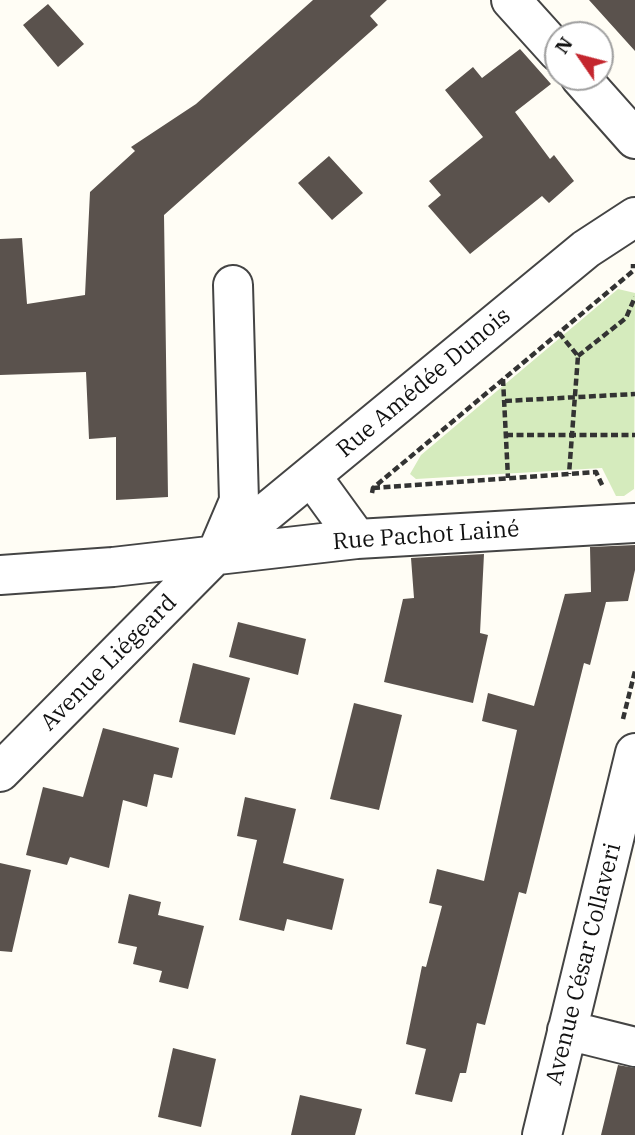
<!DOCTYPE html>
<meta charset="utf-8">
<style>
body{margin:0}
#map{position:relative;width:635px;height:1135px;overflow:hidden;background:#fffdf5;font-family:"IBM Plex Serif",serif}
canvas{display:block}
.north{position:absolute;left:544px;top:21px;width:70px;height:70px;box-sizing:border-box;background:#fff;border:2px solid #a0a0a0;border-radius:50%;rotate:305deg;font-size:19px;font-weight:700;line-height:28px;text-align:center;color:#111}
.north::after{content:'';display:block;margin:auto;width:24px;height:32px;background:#c4262e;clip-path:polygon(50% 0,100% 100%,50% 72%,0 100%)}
</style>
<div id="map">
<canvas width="635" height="1135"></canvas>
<div class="north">N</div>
</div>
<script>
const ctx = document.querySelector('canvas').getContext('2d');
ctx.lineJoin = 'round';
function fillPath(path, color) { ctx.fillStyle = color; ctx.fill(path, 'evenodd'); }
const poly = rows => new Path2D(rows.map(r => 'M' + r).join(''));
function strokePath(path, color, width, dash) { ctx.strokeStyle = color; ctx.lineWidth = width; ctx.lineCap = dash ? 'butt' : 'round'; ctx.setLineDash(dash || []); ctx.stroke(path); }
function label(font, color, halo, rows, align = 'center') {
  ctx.font = font + ' "IBM Plex Serif",serif'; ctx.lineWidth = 7; ctx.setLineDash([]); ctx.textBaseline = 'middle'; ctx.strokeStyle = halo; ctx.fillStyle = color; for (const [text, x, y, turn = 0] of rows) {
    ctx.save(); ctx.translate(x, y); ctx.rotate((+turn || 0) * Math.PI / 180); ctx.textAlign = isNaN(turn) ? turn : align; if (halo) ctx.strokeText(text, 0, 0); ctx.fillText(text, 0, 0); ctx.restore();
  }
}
fillPath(poly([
 [618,289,635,293,634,489,624,496,616,496,602,468,416,479,410,474,421,455]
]), '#d5ebbd');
fillPath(poly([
 [313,0,387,0,370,16,378,25,164,215,168,497,116,500,116,437,89,439,86,372,0,375,0,239,22,238,27,304,85,295,90,192,135,151,131,147,196,104],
 [589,0,635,0,635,51],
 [48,4,84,44,58,67,23,25],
 [520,49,551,84,515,112,550,159,554,155,574,181,549,203,542,196,470,254,428,206,441,195,429,181,483,137,445,90,473,67,482,78],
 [329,156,363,193,332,220,298,183],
 [635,545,635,570,628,601,606,602,590,665,584,663,526,894,519,892,485,1025,477,1023,466,1073,460,1073,452,1102,415,1094,426,1049,406,1044,422,966,426,967,442,906,429,903,437,869,484,881,517,730,482,721,488,693,534,706,565,594,591,592,590,547],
 [484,554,480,633,488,635,473,703,384,682,403,599,414,598,411,558],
 [238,622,306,639,298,675,229,657],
 [193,663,250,678,235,735,179,722],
 [354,703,402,715,379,810,330,799],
 [103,728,179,748,172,778,154,774,147,807,123,800,109,868,70,857,67,865,26,855,43,787,83,797],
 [245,797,296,809,283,863,344,879,332,930,287,919,284,931,239,920,257,840,237,836],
 [0,863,31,870,12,952,0,951],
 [129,894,161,902,158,915,204,926,188,989,159,982,162,971,133,964,137,947,118,943],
 [173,1048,216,1059,201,1127,158,1117],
 [618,1065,635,1068,635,1135,601,1135],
 [300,1095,362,1109,355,1135,291,1135]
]), '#5a524d');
const minor = poly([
 [511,0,558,52],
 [580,77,635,139],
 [312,477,357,539],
 [219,548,239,501,233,285],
 [0,575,113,567,357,539,635,523],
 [0,772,217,553,586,249,635,217],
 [567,1030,635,1047],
 [542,1135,635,753]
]);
strokePath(minor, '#444', 42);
strokePath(poly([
 [559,333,578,356,569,474],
 [578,356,626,318,635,297],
 [503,379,508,478],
 [505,401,635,394],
 [506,435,635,435],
 [373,488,596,472,603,487],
 [372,493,373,488,633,271,633,264],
 [623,719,635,671]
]), '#333', 4.5, [7, 3.5]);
strokePath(minor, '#fff', 38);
label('23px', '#111', '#fff', [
 ["Rue Amédée Dunois",424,383,-40],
 ["Rue Pachot Lainé",426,536,-4],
 ["Avenue Liégeard",109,663,-45],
 ["Avenue César Collaveri",584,964,-76]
]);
</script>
